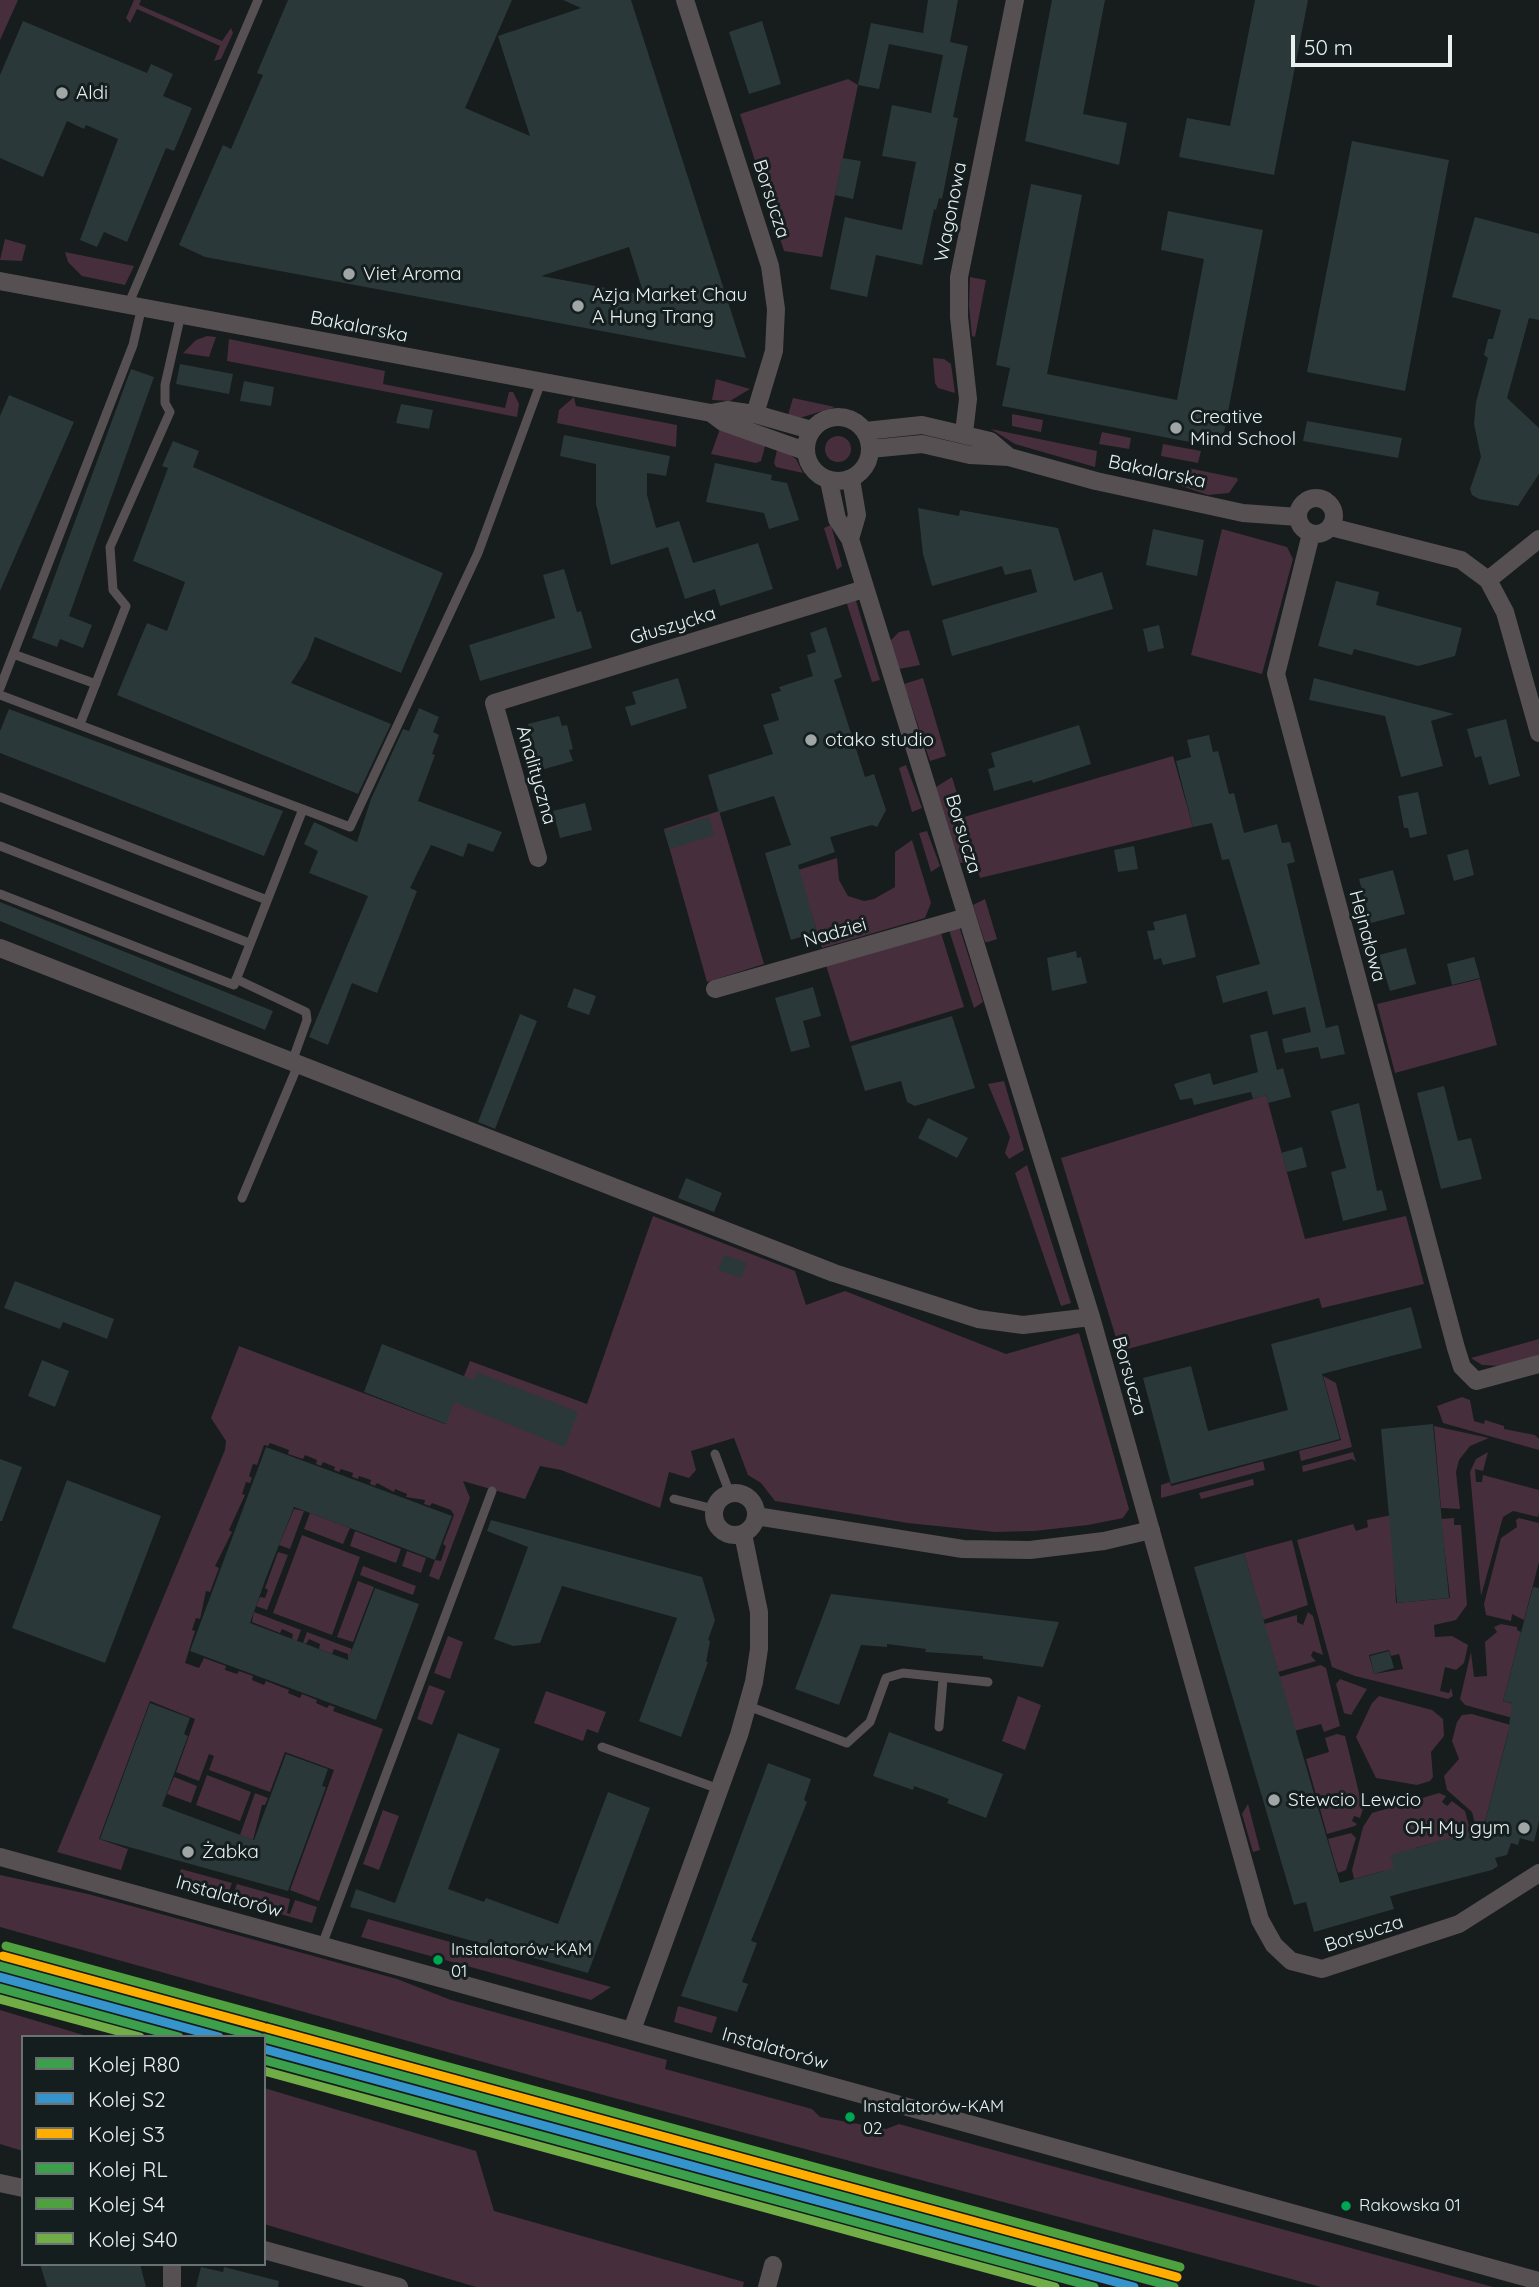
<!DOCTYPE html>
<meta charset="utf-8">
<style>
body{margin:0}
#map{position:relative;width:1539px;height:2287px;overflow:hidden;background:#171c1c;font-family:Quicksand,sans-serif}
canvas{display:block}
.legend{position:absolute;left:21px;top:2035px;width:245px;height:231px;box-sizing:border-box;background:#151e1e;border:2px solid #6a7272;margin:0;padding:9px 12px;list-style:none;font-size:21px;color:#e9f0f0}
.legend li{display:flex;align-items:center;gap:14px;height:35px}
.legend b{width:35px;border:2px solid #6a7272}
.scale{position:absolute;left:1291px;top:35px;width:161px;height:32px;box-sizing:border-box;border:4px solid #e9f0f0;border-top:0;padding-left:9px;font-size:21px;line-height:24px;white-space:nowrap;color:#e9f0f0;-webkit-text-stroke:5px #151e1e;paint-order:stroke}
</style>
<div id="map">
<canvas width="1539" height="2287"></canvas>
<ul class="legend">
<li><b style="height:9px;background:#3c9f4b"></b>Kolej R80</li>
<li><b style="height:9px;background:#3694cd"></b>Kolej S2</li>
<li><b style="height:9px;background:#ffae00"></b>Kolej S3</li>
<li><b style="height:9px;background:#3c9f4b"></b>Kolej RL</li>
<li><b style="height:9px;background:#4ea13e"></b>Kolej S4</li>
<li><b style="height:9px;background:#70ad46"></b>Kolej S40</li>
</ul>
<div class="scale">50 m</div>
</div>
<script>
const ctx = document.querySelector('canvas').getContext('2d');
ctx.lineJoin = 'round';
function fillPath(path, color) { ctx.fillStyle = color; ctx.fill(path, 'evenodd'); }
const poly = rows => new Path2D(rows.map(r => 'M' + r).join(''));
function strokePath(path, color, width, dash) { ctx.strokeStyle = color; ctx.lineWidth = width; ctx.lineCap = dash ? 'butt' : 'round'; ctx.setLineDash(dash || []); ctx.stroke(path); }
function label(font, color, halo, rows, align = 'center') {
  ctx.font = font + ' Quicksand,sans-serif'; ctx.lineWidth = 6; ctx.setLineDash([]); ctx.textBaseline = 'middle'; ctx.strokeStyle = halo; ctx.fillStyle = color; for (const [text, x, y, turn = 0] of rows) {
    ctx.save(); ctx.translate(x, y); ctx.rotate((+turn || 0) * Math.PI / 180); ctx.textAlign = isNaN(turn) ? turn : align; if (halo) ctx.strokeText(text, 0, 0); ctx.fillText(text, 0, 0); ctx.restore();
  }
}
fillPath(poly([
 [0,0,18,0,0,40],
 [134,0,141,0,139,5,222,41,231,28,233,33,221,59,214,61,220,46,137,9,130,23,126,18],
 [848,79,858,85,822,257,784,251,740,114],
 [5,239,26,245,22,261,0,260],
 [65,252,134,266,125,285,82,276,68,262],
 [970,277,986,280,975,337,972,336,969,306],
 [207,336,216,337,209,357,183,353,196,340],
 [229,339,385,371,383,384,505,408,509,392,513,392,519,404,517,417,227,361],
 [933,358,944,359,951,364,955,393,938,388,935,383],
 [716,379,750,389,730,401,712,400],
 [574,397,576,406,677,425,676,447,557,423,559,410],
 [793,398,835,407,800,418,788,415],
 [1012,414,1043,420,1041,432,1012,426],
 [720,429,766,443,761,461,756,463,711,454],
 [991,429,1097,451,1095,467,1015,444],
 [1102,432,1131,438,1129,449,1099,444],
 '825 449a13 13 0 1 1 26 0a13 13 0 1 1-26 0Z',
 [1163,444,1201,451,1198,463,1161,456],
 [778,446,796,459,803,473,776,467,774,463],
 [1188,468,1237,478,1238,480,1229,493,1208,495,1181,486],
 [831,525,842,566,837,570,824,528],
 [1222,529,1287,547,1293,559,1262,674,1191,655],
 [846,601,856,601,880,680,872,682],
 [909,630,920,665,899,669,890,641,899,632],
 [923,678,946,756,930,761,904,684],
 [1173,756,1193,827,980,878,975,862,960,863,936,787,952,777,964,817],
 [906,765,922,808,912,812,899,768],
 [719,811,764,964,707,982,664,829],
 [927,831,940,866,931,872,919,833],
 [912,840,931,903,925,918,822,948,798,870,837,858,839,880,848,896,864,901,874,899,895,887,895,852],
 [985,899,997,939,988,942,985,942,973,905],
 [959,926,983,1002,974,1008,948,927],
 [941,933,964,1007,850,1042,826,965],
 [1480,979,1497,1045,1395,1073,1377,1004],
 [1004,1081,1024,1150,1009,1159,1005,1153,1010,1137,988,1084],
 [1266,1095,1305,1239,1406,1216,1424,1284,1322,1308,1319,1298,1120,1351,1061,1158],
 [1027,1165,1071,1303,1061,1306,1015,1173],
 [653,1216,795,1271,806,1305,845,1291,1006,1354,1079,1333,1129,1509,1123,1518,1088,1525,1034,1531,995,1532,908,1523,775,1501,761,1483,748,1475,734,1438,691,1451,696,1470,689,1478,669,1472,660,1508,561,1470,540,1466,525,1499,463,1481,470,1498,439,1580,429,1576,435,1560,441,1561,446,1546,443,1544,454,1515,451,1510,432,1503,430,1506,424,1504,425,1500,406,1497,407,1494,395,1489,394,1492,377,1483,375,1486,370,1484,371,1480,359,1476,358,1479,352,1477,353,1473,341,1469,339,1472,334,1470,335,1467,323,1462,321,1466,316,1464,317,1460,305,1455,303,1459,288,1454,289,1450,270,1443,268,1446,264,1445,257,1465,253,1464,249,1476,252,1478,250,1483,246,1482,242,1494,245,1495,229,1530,232,1532,215,1566,219,1568,210,1592,206,1591,200,1619,196,1618,192,1630,195,1631,185,1663,199,1668,204,1658,226,1666,225,1670,237,1674,239,1671,253,1676,252,1680,264,1685,266,1681,289,1690,288,1693,300,1698,302,1694,317,1700,316,1703,327,1708,329,1705,335,1707,333,1711,383,1729,319,1901,290,1890,334,1770,285,1752,270,1792,209,1770,214,1756,209,1754,199,1781,176,1772,195,1719,150,1701,99,1839,128,1849,121,1870,57,1852,225,1450,226,1441,211,1418,239,1346,445,1424,470,1361,587,1404],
 [1539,1339,1539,1355,1501,1366,1482,1365,1471,1358],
 [1323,1376,1336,1383,1352,1447,1301,1461,1299,1451,1341,1440],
 [1462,1397,1470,1400,1474,1421,1484,1424,1485,1420,1504,1426,1504,1429,1535,1435,1539,1439,1539,1450,1443,1423,1437,1406],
 [1434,1426,1489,1438,1470,1446,1459,1460,1456,1472,1460,1509,1441,1508],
 [1353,1452,1356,1462,1352,1459,1303,1472,1302,1466],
 [1488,1452,1483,1471,1475,1469,1476,1482,1482,1482,1483,1475,1539,1490,1539,1514,1538,1517,1513,1511,1503,1517,1481,1596,1470,1472,1476,1459],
 [1263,1461,1265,1470,1161,1498,1161,1485,1170,1482,1171,1486],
 [1253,1479,1254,1485,1201,1499,1199,1493],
 [294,1509,304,1511,290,1549,279,1545],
 [310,1513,350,1528,343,1544,304,1529],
 [1392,1515,1396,1603,1450,1598,1441,1519,1454,1518,1454,1525,1461,1525,1467,1605,1456,1620,1434,1625,1435,1637,1452,1636,1468,1645,1464,1663,1456,1670,1445,1667,1440,1691,1449,1693,1451,1688,1453,1696,1448,1699,1355,1676,1332,1667,1297,1540,1353,1524,1356,1531,1368,1527,1367,1520],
 [1389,1650,1391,1656,1399,1654,1403,1669,1374,1674,1369,1655],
 [1519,1518,1539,1523,1539,1562,1524,1620,1512,1614,1511,1621,1486,1615,1484,1604,1501,1538,1517,1527,1516,1520],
 [355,1531,401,1549,396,1563,350,1546],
 [302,1535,360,1557,332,1635,273,1613],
 [1292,1540,1308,1605,1263,1620,1244,1553],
 [407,1551,426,1558,421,1573,402,1566],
 [278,1552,288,1555,267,1610,256,1606,260,1597,265,1598,268,1590,265,1588],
 [363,1566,416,1586,413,1595,360,1575],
 [358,1581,374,1587,353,1642,337,1637],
 [254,1612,301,1630,297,1641,292,1639,293,1634,282,1629,280,1633,252,1622],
 [1308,1612,1313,1616,1323,1655,1313,1651,1311,1656,1316,1661,1278,1672,1264,1624,1297,1615,1297,1622,1303,1625],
 [1501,1624,1517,1627,1517,1630,1521,1632,1503,1701,1521,1706,1516,1719,1465,1705,1460,1699,1471,1652,1474,1677,1487,1676,1485,1642,1497,1632,1494,1627],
 [307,1632,352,1649,348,1660,348,1654,334,1649,332,1654,319,1649,320,1644,309,1639,306,1644,303,1643],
 [448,1636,463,1642,450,1679,434,1673],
 [1321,1665,1326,1668,1340,1726,1324,1732,1321,1724,1294,1731,1279,1677],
 [1340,1679,1367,1689,1351,1715,1344,1713,1336,1684],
 [429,1685,445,1691,432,1725,417,1719],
 [546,1691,606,1712,598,1733,587,1729,583,1741,534,1723],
 [1018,1696,1041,1705,1025,1750,1002,1741],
 [1379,1696,1432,1710,1443,1719,1444,1736,1431,1752,1433,1777,1430,1781,1417,1785,1376,1778,1356,1737,1372,1703],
 [1472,1714,1514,1726,1508,1733,1483,1829,1477,1831,1472,1812,1447,1790,1444,1776,1459,1759,1452,1741,1457,1722,1462,1715],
 [1337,1734,1345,1736,1363,1809,1360,1818,1354,1816,1352,1821,1357,1824,1355,1826,1327,1834,1306,1759,1329,1752,1325,1738],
 [207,1775,251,1792,240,1821,196,1805],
 [174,1777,197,1786,191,1803,167,1794],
 [255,1793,268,1798,265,1805,262,1805,253,1840,240,1835],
 [1439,1793,1446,1796,1442,1802,1447,1806,1452,1801,1465,1811,1471,1833,1415,1848,1415,1889,1391,1896,1383,1871,1354,1879,1352,1870,1363,1827,1372,1813],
 [1248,1804,1260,1850,1253,1852,1242,1814],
 [383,1810,399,1816,379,1870,363,1864],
 [1351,1833,1356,1838,1346,1870,1338,1873,1328,1839],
 [181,1869,232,1883,226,1899,175,1885],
 [0,1875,88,1894,397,1979,451,2000,667,2060,665,2069,812,2109,820,2117,886,2129,899,2124,1493,2287,1321,2287,551,2081,0,1927],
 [237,1884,290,1899,287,1913,290,1914,295,1900,317,1907,312,1923,231,1900],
 [368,1919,611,1987,591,2000,361,1937],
 [678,2006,717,2017,712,2033,674,2022],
 [0,2010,90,2037,23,2037,23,2151,0,2144],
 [264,2088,476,2151,494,2211,744,2282,743,2287,476,2287,264,2224]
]), '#472e3c');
fillPath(poly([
 [288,0,512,0,465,108,530,136,498,36,581,8,563,0,631,0,746,358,205,257,179,245,223,145,231,149,263,75,257,73],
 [629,247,644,295,541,276],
 [928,0,958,0,950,42,968,46,953,117,958,118,942,199,939,198,936,210,934,209,922,265,876,255,867,297,830,289,845,217,902,230,916,162,882,156,892,105,931,113,943,55,889,44,879,89,858,85,871,23,923,33],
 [1052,0,1105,0,1083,114,1127,123,1119,165,1025,141],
 [1255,0,1308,0,1274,175,1179,157,1187,118,1230,126],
 [23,21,147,73,151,64,173,74,163,96,192,108,174,151,166,148,127,242,104,232,97,247,80,240,118,139,86,125,84,129,67,121,43,177,0,158,0,75],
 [762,21,781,84,749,94,729,32],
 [1352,141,1449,160,1405,391,1307,372],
 [842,158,861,161,853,199,835,195],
 [1031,184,1082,195,1047,374,1177,400,1204,259,1161,250,1168,211,1263,230,1221,448,1002,406,1010,368,996,365],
 [1475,217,1539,234,1539,320,1529,318,1507,398,1539,428,1539,474,1518,506,1479,499,1472,495,1470,489,1481,457,1474,424,1476,402,1488,358,1484,355,1488,339,1493,339,1501,310,1452,297],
 [180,364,233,374,229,394,176,384],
 [131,369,154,377,69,616,92,625,83,648,60,639,57,647,32,638],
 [244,381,274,387,271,406,240,401],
 [9,395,74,422,0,591,0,416],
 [401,404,433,410,429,429,396,423],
 [1307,421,1402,438,1398,458,1303,441],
 [564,435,670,456,666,476,647,473,647,495,656,528,679,521,693,563,758,543,773,589,720,606,715,589,685,599,668,547,611,565,596,504,596,464,560,456],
 [173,441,199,451,193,467,443,573,401,673,315,637,307,658,291,683,391,724,358,794,117,695,147,623,167,631,185,582,133,561,168,468,162,466],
 [715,463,772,475,771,480,787,483,799,520,769,529,764,513,706,502],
 [918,508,959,516,960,510,1058,528,1074,581,1102,572,1113,609,952,656,942,620,1037,592,1031,569,1005,575,1002,566,932,586,923,554],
 [1153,529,1204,540,1197,576,1146,565],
 [564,569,577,612,581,611,592,648,480,681,469,645,555,618,543,575],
 [1336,581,1379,592,1376,605,1462,628,1455,656,1418,666,1354,649,1352,655,1318,646],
 [1159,625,1164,648,1148,652,1143,629],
 [826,627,842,677,834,680,865,777,874,774,886,810,877,827,872,825,830,837,835,852,798,865,817,932,791,940,765,853,791,845,774,796,719,813,708,775,773,754,763,725,779,720,771,694,781,691,779,687,813,676,807,655,816,652,810,633],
 [678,678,687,708,631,726,625,707,636,704,632,692],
 [1314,678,1454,714,1431,721,1443,766,1401,777,1385,716,1309,700],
 [419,708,439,717,433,732,439,735,432,754,435,755,418,801,502,832,493,852,468,843,463,857,431,845,410,888,417,891,377,993,352,983,328,1045,309,1037,368,896,309,873,318,851,304,844,314,822,357,842,371,799,403,729,409,731],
 [9,709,283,811,264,856,0,753,0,731],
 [559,716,562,726,567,725,573,749,569,750,573,761,541,770,528,724],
 [1506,719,1520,776,1489,785,1481,756,1475,758,1467,729],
 [1079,725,1091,764,1033,783,1032,780,994,791,988,769,995,767,991,753],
 [1209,735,1213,752,1218,751,1229,794,1234,793,1244,833,1277,824,1282,843,1290,842,1295,862,1287,864,1326,1028,1338,1025,1345,1054,1321,1059,1318,1047,1285,1053,1282,1039,1311,1032,1305,1007,1273,1015,1267,991,1223,1003,1216,976,1260,964,1229,859,1222,860,1212,823,1193,827,1176,761,1191,757,1187,740],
 [1418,792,1427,834,1410,838,1408,828,1404,828,1398,796],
 [585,803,592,830,560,838,553,811],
 [709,817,714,835,670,849,664,831],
 [1134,846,1138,869,1118,872,1114,850],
 [1468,849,1474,875,1454,881,1447,855],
 [1393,870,1405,914,1371,923,1359,879],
 [0,902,273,1011,265,1030,0,921],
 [1186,914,1196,957,1163,965,1161,958,1154,960,1147,931,1155,930,1153,922],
 [1406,948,1416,984,1390,991,1379,955],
 [1076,951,1077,958,1081,957,1087,983,1052,991,1047,958],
 [1474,957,1480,978,1452,985,1447,964],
 [813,987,821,1016,803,1021,810,1047,791,1052,775,998],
 [574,988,596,996,589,1015,567,1007],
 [520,1014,537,1021,495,1129,478,1122],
 [952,1016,975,1088,915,1106,907,1102,901,1081,865,1091,851,1046],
 [1267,1031,1277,1070,1283,1068,1291,1097,1268,1103,1266,1095,1253,1099,1251,1092,1194,1105,1192,1098,1180,1100,1174,1084,1210,1073,1213,1085,1258,1072,1250,1035],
 [1444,1086,1458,1141,1471,1138,1482,1179,1441,1189,1417,1093],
 [1359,1103,1377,1191,1382,1190,1387,1210,1343,1221,1331,1172,1346,1168,1331,1111],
 [928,1118,968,1138,957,1158,918,1138],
 [1302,1147,1307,1167,1287,1172,1281,1153],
 [686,1178,722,1193,714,1212,678,1198],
 [724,1255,747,1263,741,1278,718,1270],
 [15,1281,114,1319,107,1339,63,1322,60,1329,4,1308],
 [1411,1307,1422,1348,1322,1374,1340,1439,1171,1484,1143,1378,1191,1366,1208,1431,1288,1410,1271,1344],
 [382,1344,474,1380,477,1372,578,1412,565,1447,454,1402,446,1424,364,1392],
 [42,1360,69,1371,55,1407,28,1396],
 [1433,1424,1449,1598,1397,1603,1381,1429],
 [266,1447,452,1516,435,1560,294,1507,266,1578,250,1623,348,1660,375,1588,419,1604,376,1720,190,1651],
 [0,1459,22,1467,2,1521,0,1521],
 [67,1480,161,1516,105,1663,12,1628],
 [491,1520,702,1577,715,1620,708,1640,710,1641,706,1662,708,1662,681,1737,639,1721,677,1618,562,1586,540,1643,513,1646,494,1639,528,1547,487,1531],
 [1244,1553,1340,1883,1394,1868,1390,1855,1483,1829,1508,1734,1512,1703,1503,1701,1533,1587,1539,1588,1539,1821,1534,1842,1520,1838,1518,1845,1511,1843,1507,1855,1495,1858,1498,1866,1492,1870,1390,1896,1394,1909,1314,1932,1306,1902,1294,1905,1194,1567],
 [831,1594,1034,1619,1059,1622,1043,1667,983,1659,983,1656,925,1652,926,1649,887,1644,887,1647,861,1645,839,1705,795,1689],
 [1389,1651,1394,1668,1374,1674,1370,1656],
 [150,1703,190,1718,184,1734,188,1736,162,1806,235,1833,254,1840,286,1754,328,1769,322,1786,326,1787,288,1891,100,1839],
 [889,1732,1003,1774,986,1818,947,1803,949,1799,914,1786,913,1790,873,1776],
 [458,1733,500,1749,448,1889,484,1902,486,1898,558,1924,608,1792,650,1808,588,1973,350,1907,356,1889,395,1903],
 [768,1763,811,1779,804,1800,807,1802,751,1941,757,1943,742,1982,748,1984,737,2012,681,1996],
 [40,2264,140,2264,146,2287,47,2287],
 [201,2267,223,2272,224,2267,279,2281,278,2287,196,2287]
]), '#2a3839');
strokePath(poly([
 [129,303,258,0],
 [13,654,96,684],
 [0,688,133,345,142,306],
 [0,695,350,827,478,553,541,382],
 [80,724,126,606,113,590,110,547,170,412,165,403,165,385,181,314],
 [0,797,267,900],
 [0,846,249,943],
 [0,894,234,985,303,809],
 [236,979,306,1012,307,1020,292,1062],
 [242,1198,298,1065],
 [715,1454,730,1494],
 [674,1499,714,1509],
 [748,1706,847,1743,870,1722,886,1678,903,1673,988,1682],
 [939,1727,943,1679],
 [602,1747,719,1789],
 [322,1945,492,1491]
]), '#565053', 9);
strokePath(poly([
 [685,0,770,266,776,309,774,351,755,414],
 [0,281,711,413,727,410,755,414,811,430],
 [711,413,723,422,805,451],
 '806 449a32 32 0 1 1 64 0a32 32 0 1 1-64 0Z',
 [865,431,922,425,990,441,1009,457],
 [964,433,968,399,959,317,959,277,1015,0],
 [870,449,922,444,970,455,1009,457,1096,481,1243,513,1298,517],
 [829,481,837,519,850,539,1091,1317,1260,1920,1274,1945,1291,1961,1322,1969,1459,1924,1539,1873],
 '1298 516a18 18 0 1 1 36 0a18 18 0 1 1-36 0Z',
 [1331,527,1461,560,1488,580,1505,612,1539,733],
 [1311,534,1276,674,1456,1348,1462,1367,1476,1381,1539,1364],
 [850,539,857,515,851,479],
 [1488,580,1539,539],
 [538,858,494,703,864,589],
 [0,948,834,1273,978,1319,1023,1325,1091,1317],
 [715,989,967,917],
 '714 1514a21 21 0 1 1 42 0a21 21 0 1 1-42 0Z',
 [756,1516,963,1549,1030,1550,1104,1541,1151,1530],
 [0,1857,1539,2281],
 [632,2030,739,1735,754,1682,759,1649,759,1612,743,1534],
 [0,2183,23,2188],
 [264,2250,399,2287],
 [172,2264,172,2287],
 [767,2287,773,2265]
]), '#565053', 18);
strokePath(poly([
 [0,1966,259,2037],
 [264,2038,1174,2287]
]), '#3c9f4b', 9);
strokePath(poly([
 [0,1977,219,2037],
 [264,2049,1134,2287]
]), '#3694cd', 9);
strokePath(poly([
 [3,1956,263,2027],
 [267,2028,1177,2277]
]), '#ffae00', 9);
strokePath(poly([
 [0,1988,179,2037],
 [264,2060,1094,2287]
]), '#3c9f4b', 9);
strokePath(poly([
 [6,1946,266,2017],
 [270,2018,1180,2267]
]), '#4ea13e', 9);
strokePath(poly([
 [0,1999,140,2037],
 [264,2071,1055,2287]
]), '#70ad46', 9);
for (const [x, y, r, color] of [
 [62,93,7,"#a0a6a6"],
 [349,274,7,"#a0a6a6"],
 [578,306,7,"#a0a6a6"],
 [1176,428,7,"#a0a6a6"],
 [811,740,7,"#a0a6a6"],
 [1274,1800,7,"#a0a6a6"],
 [1524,1828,7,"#a0a6a6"],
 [188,1852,7,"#a0a6a6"],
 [438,1960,6,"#00a651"],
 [850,2117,6,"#00a651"],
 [1346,2206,6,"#00a651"]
]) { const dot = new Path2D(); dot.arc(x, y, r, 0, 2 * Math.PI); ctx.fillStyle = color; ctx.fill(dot); strokePath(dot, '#151e1e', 2.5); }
label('17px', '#e9f0f0', '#151e1e', [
 ["Instalatorów-KAM",451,1950],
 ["01",451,1972],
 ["Instalatorów-KAM",863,2107],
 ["02",863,2129],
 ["Rakowska 01",1359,2206]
], 'left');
label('19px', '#e9f0f0', '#151e1e', [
 ["Aldi",76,93],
 ["Viet Aroma",363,274],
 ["Azja Market Chau",592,295],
 ["A Hung Trang",592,317],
 ["Creative",1190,417],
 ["Mind School",1190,439],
 ["otako studio",825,740],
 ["Stewcio Lewcio",1288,1800],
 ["OH My gym",1510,1828,"right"],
 ["Żabka",202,1852]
], 'left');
label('19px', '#e9f0f0', '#151e1e', [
 ["Borsucza",771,199,72],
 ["Wagonowa",951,212,-79],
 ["Bakalarska",359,327,11],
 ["Bakalarska",1157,472,12],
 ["Głuszycka",673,626,-17],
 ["Analityczna",536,775,74],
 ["Borsucza",963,834,73],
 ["Nadziei",835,933,-16],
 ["Hejnałowa",1367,936,75],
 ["Borsucza",1129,1376,74],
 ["Instalatorów",229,1897,16],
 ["Borsucza",1364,1934,-18],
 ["Instalatorów",775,2049,16]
]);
</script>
